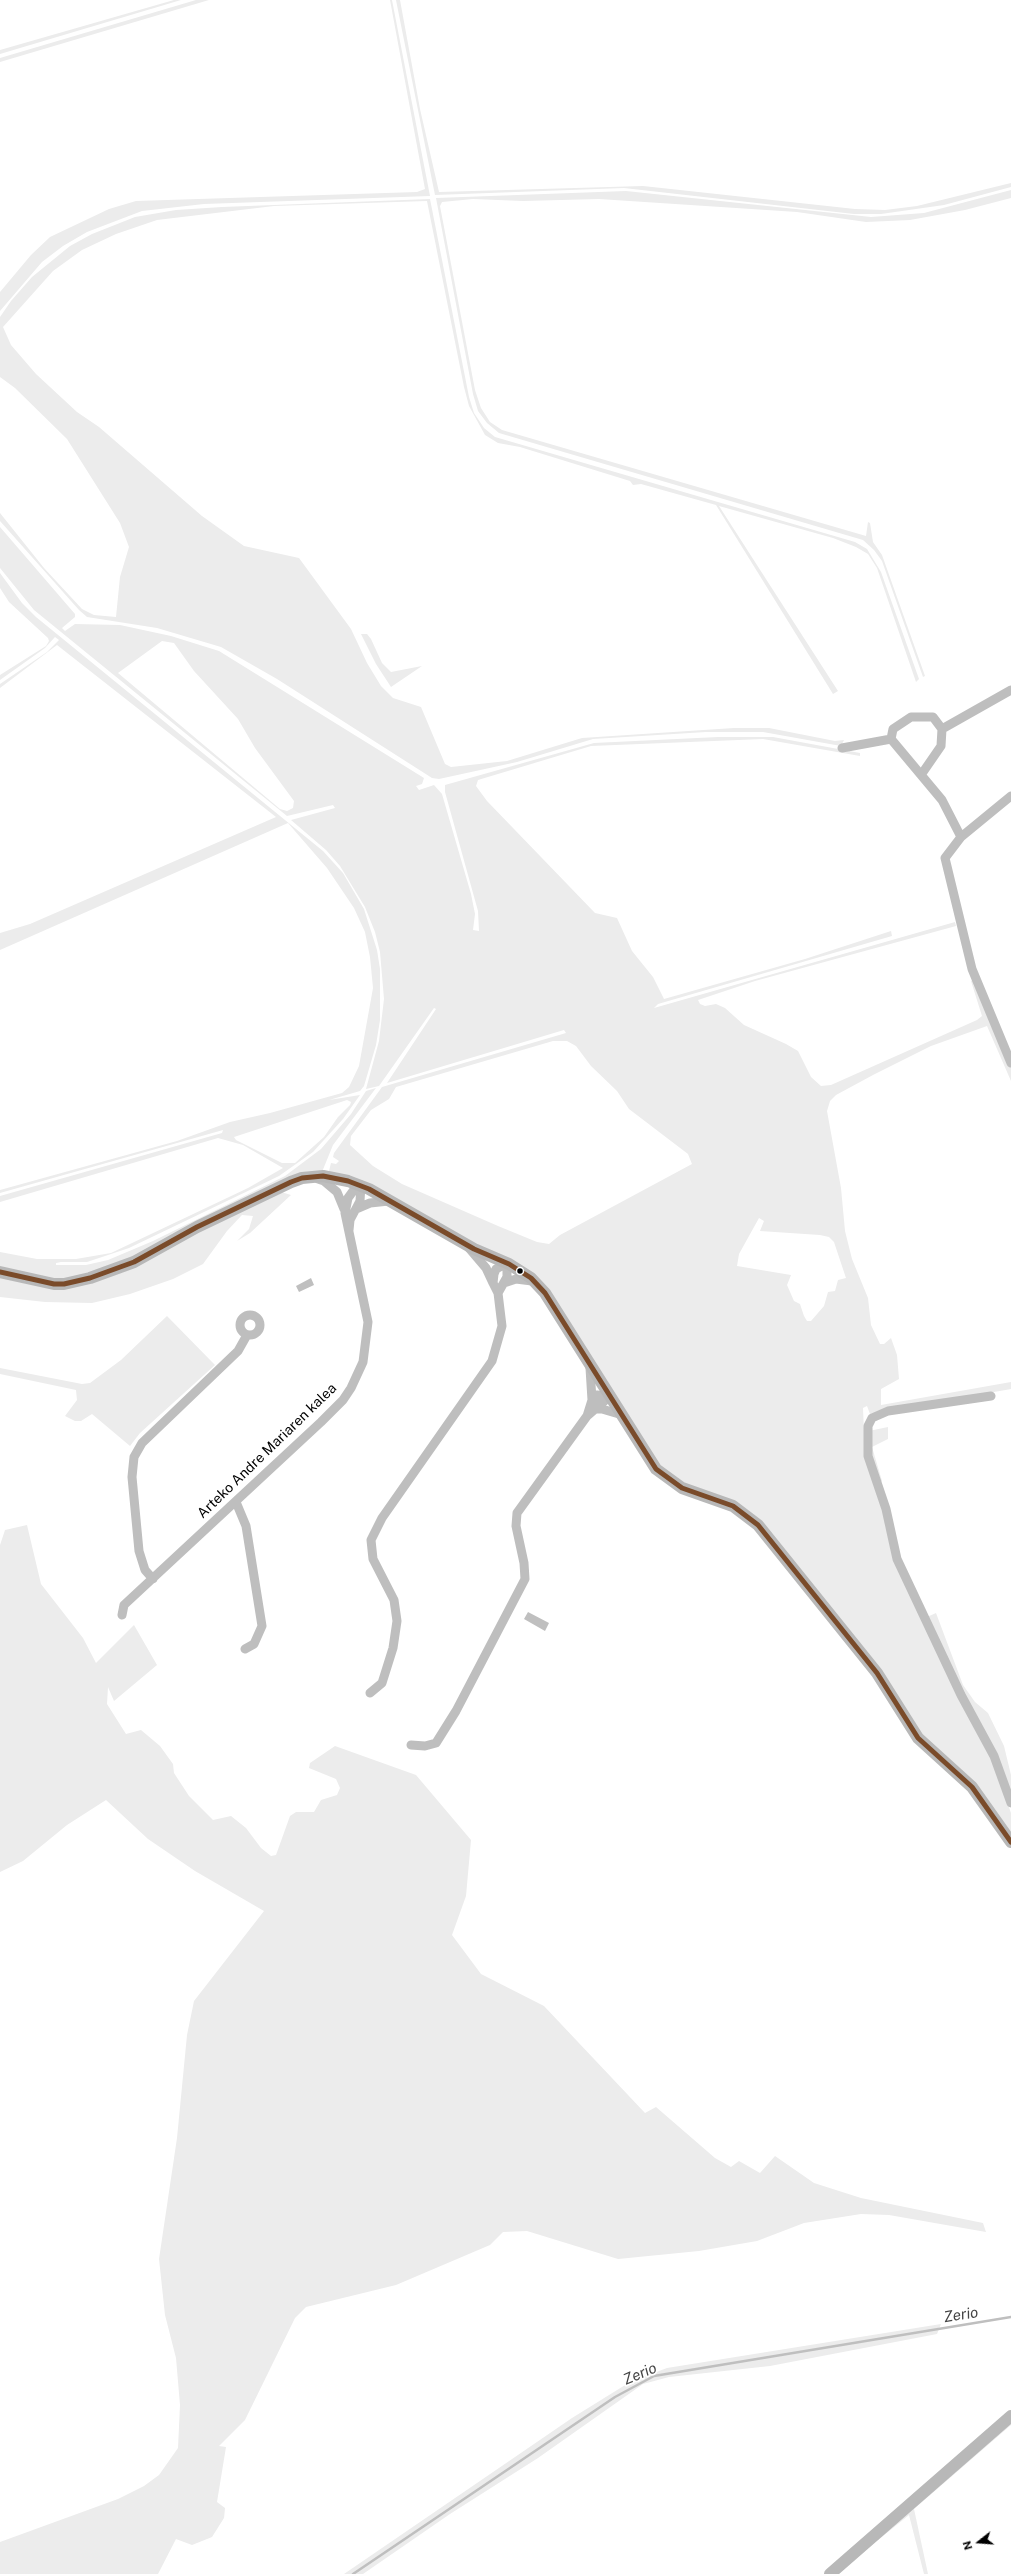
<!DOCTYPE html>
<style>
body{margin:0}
#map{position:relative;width:1011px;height:2574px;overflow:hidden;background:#fff;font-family:"Public Sans",sans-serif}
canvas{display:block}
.north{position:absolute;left:959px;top:2522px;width:40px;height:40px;-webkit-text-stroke:3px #fff;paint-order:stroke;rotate:253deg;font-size:11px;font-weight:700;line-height:16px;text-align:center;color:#000}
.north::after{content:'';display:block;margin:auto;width:14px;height:18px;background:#000;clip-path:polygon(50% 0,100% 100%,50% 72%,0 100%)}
</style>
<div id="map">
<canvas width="1011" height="2574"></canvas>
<div class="north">N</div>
</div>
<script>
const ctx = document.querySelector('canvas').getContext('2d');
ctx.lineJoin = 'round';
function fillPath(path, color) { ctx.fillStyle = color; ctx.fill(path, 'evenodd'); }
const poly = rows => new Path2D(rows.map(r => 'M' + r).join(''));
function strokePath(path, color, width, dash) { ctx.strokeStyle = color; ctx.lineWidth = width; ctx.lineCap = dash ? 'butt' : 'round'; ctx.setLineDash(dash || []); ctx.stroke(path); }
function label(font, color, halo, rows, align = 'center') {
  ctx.font = font + ' "Public Sans",sans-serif'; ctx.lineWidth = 3.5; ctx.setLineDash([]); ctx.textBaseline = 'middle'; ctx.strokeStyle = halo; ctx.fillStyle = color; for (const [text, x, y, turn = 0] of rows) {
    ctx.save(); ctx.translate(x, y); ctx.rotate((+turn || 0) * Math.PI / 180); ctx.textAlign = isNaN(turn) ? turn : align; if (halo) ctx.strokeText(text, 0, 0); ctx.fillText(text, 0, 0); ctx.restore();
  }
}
fillPath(poly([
 [174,0,181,0,0,54,0,50],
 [196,0,209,0,0,62,0,58],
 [390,0,392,0,430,196,204,204,142,211,87,232,63,246,42,262,0,311,0,292,31,255,50,237,109,209,136,201,417,192,425,189],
 [396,0,400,0,420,109,439,192,643,186,855,209,885,210,917,206,1011,183,1011,187,944,205,881,214,854,214,624,188,435,195],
 [1011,190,1011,198,965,210,910,220,866,222,797,212,599,199,523,201,473,199,442,202,440,206,475,390,481,408,490,422,502,430,866,536,868,522,870,523,873,542,882,555,925,676,923,677,882,561,874,550,863,540,499,433,487,423,478,411,473,394,436,198,626,191,871,217,924,213],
 [430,199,469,397,474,413,484,428,495,437,855,542,867,549,881,572,919,679,916,682,877,568,868,554,856,547,833,538,719,506,838,691,833,694,716,505,641,484,633,485,630,481,520,447,498,443,485,435,469,406,464,387,427,201,274,206,157,220,116,234,82,250,53,271,3,327,11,345,36,374,77,412,99,427,202,516,244,546,299,558,351,629,367,663,381,686,393,698,421,707,445,764,451,767,507,761,582,738,734,728,769,728,835,741,844,740,841,746,763,732,706,732,593,739,517,762,439,779,432,778,277,679,221,647,157,628,87,617,79,610,0,521,0,513,44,568,82,609,94,615,116,617,120,577,129,547,120,523,67,439,15,388,0,377,0,317,11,301,32,277,70,246,92,234,135,217,176,210,222,207],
 [0,527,75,614,75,617,62,628,65,631,75,624,120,625,171,636,219,651,424,778,422,784,416,786,419,790,434,785,442,794,471,894,475,914,473,930,479,931,478,911,445,792,445,785,594,743,718,737,773,737,860,753,860,756,763,739,591,746,478,780,476,786,487,801,595,913,617,918,632,951,653,977,664,999,805,959,891,931,892,936,658,1004,654,1008,955,922,956,926,755,981,698,1000,700,1004,705,1006,716,1004,725,1008,744,1025,786,1044,798,1051,811,1077,821,1086,831,1085,977,1020,982,1016,971,981,974,979,1011,1068,1011,1081,987,1026,931,1046,873,1075,836,1095,830,1101,827,1111,841,1188,845,1231,852,1259,868,1298,871,1325,880,1344,884,1344,891,1338,897,1355,899,1379,881,1389,881,1405,1011,1382,1011,1389,870,1414,867,1406,863,1408,864,1432,888,1427,888,1439,872,1447,882,1481,875,1487,881,1501,886,1528,994,1764,1011,1813,1011,1834,931,1748,763,1525,687,1485,655,1463,540,1283,329,1171,331,1163,336,1164,339,1161,333,1157,334,1153,382,1087,566,1033,564,1030,387,1083,436,1009,434,1008,379,1086,366,1089,379,1041,384,999,380,952,375,932,365,907,340,866,326,850,291,820,335,808,333,805,287,816,34,610,0,568],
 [162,641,174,643,194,671,238,719,255,748,294,801,293,808,287,811,280,809,118,673],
 [553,1041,567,1041,576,1046,591,1066,617,1091,629,1109,688,1154,692,1164,560,1235,549,1244,537,1242,498,1226,402,1184,373,1166,350,1145,351,1136,371,1110,389,1099,396,1087],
 [759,1218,764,1221,760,1231,820,1235,829,1237,834,1242,846,1278,838,1280,835,1291,828,1292,824,1306,811,1321,807,1321,804,1316,800,1304,794,1301,787,1285,791,1275,737,1266,739,1254],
 [0,573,22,603,36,617,323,851,343,873,364,909,377,950,380,969,380,1020,376,1045,364,1086,360,1091,329,1100,360,1095,343,1119,313,1152,279,1176,129,1248,87,1262,61,1262,56,1263,56,1265,86,1265,108,1260,153,1241,285,1176,321,1149,351,1114,366,1091,376,1088,333,1145,322,1172,141,1254,66,1281,0,1269,0,1252,37,1259,76,1259,111,1253,248,1188,283,1168,243,1145,218,1138,0,1202,0,1196,222,1133,223,1130,0,1193,0,1190,177,1141,230,1122,270,1113,342,1093,349,1087,359,1066,373,988,370,957,365,932,354,908,327,868,288,823,0,950,0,933,30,924,276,817,57,645,0,688,0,684,47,652,59,640,55,637,45,648,0,680,0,675,46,646,49,641,48,638,9,602,0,588],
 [347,1100,351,1102,350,1105,338,1117,324,1137,295,1163,282,1163,236,1140,234,1137],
 [361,634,367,634,371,639,382,663,391,672,422,666,391,687,376,664],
 [281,1192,291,1195,250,1233,237,1241,249,1229,253,1216,242,1215,227,1231,203,1264,173,1279,130,1294,92,1303,45,1302,0,1297,0,1276,46,1287,175,1243],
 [167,1316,215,1365,140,1433,130,1446,92,1414,81,1421,75,1421,65,1416,77,1400,76,1390,0,1374,0,1368,82,1384,90,1383,121,1360],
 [27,1525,41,1584,83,1638,96,1663,134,1625,157,1665,114,1701,108,1687,107,1704,126,1734,141,1730,160,1746,173,1764,174,1773,189,1796,213,1820,231,1816,246,1828,261,1848,271,1856,276,1855,290,1816,296,1812,314,1812,321,1800,337,1795,340,1788,336,1779,309,1768,310,1763,335,1746,416,1775,471,1840,466,1896,452,1935,481,1974,544,2006,645,2113,656,2107,715,2158,731,2167,739,2161,760,2173,775,2156,814,2183,861,2198,983,2223,986,2232,889,2215,861,2214,804,2223,757,2241,699,2251,618,2259,527,2231,503,2232,490,2245,396,2285,306,2307,295,2318,245,2420,219,2446,226,2447,217,2502,225,2508,224,2518,212,2537,192,2545,176,2539,158,2574,0,2574,0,2542,118,2499,144,2486,159,2475,178,2448,180,2405,176,2358,165,2315,159,2259,177,2138,187,2035,194,2001,264,1911,195,1871,148,1839,106,1800,67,1825,23,1861,0,1872,0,1545,5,1530],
 [936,1613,963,1685,975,1702,988,1713,1004,1746,1011,1775,1011,1792,927,1617],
 [941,2324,937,2334,770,2366,669,2377,643,2384,538,2458,450,2514,363,2574,344,2574,572,2418,630,2382,667,2368],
 [1011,2422,1011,2425,914,2509,928,2574,924,2574,909,2515,862,2553]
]), '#ececec');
fillPath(poly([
 [311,1278,314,1285,299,1292,296,1286],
 [528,1612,549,1623,545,1631,524,1619]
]), '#bfbfbf');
strokePath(poly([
 [353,2574,615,2397,654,2376,1011,2317]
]), '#bfbfbf', 2.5);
strokePath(poly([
 [942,729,1011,690],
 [891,739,893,729,911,717,933,717,942,729,941,746,921,775],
 [842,748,891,739,942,800,961,837],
 [1011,796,961,837,945,858,972,969,1011,1063],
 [318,1179,324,1181,337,1192,344,1209],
 [356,1209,370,1203,389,1201],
 [469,1248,486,1268,493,1283],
 [504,1283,516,1279,532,1281],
 '240 1325a10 10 0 1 1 20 0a10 10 0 1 1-20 0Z',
 [590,1368,592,1400],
 [991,1396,888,1411,872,1418,868,1426,868,1456,886,1509,897,1559,961,1695,994,1756,1011,1803],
 [595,1409,602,1409,619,1414],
 [236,1502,246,1526,262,1626,254,1644,245,1649],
 [153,1579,145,1570,139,1551,132,1477,134,1457,142,1443,238,1351,247,1335],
 [122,1615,124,1605,321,1422,343,1400,351,1388,363,1362,368,1322,345,1213,348,1198,356,1187,361,1185,360,1201,350,1220,349,1230],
 [370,1693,382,1683,393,1648,397,1621,394,1600,373,1559,371,1540,382,1518,492,1361,502,1326,498,1293,493,1283,494,1274,496,1269,507,1263,507,1277,498,1293],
 [411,1745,425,1746,436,1743,456,1711,525,1579,524,1563,516,1526,517,1513,587,1416,609,1397,597,1395,592,1400,587,1416]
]), '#bebebe', 9);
strokePath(poly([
 [0,1272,54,1284,64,1284,90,1278,134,1262,197,1227,291,1182,302,1178,323,1176,348,1181,369,1189,474,1249,509,1264,531,1278,545,1293,656,1469,682,1488,733,1506,758,1525,877,1673,918,1738,972,1787,1011,1842],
 [830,2574,1011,2416]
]), '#b8b8b8', 12);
strokePath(poly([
 [0,1272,54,1284,64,1284,90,1278,134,1262,197,1227,291,1182,302,1178,323,1176,348,1181,369,1189,474,1249,509,1264,531,1278,545,1293,656,1469,682,1488,733,1506,758,1525,877,1673,918,1738,972,1787,1011,1842]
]), '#7a4b2a', 5);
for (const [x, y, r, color] of [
 [520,1271,3.5,"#000"]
]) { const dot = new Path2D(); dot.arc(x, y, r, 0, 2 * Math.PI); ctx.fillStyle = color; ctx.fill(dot); strokePath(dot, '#fff', 1.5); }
label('14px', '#000', '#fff', [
 ["Arteko Andre Mariaren kalea",267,1451,-44]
]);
label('italic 15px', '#444', '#fff', [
 ["Zerio",961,2315,-9],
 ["Zerio",640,2374,-23]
]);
</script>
